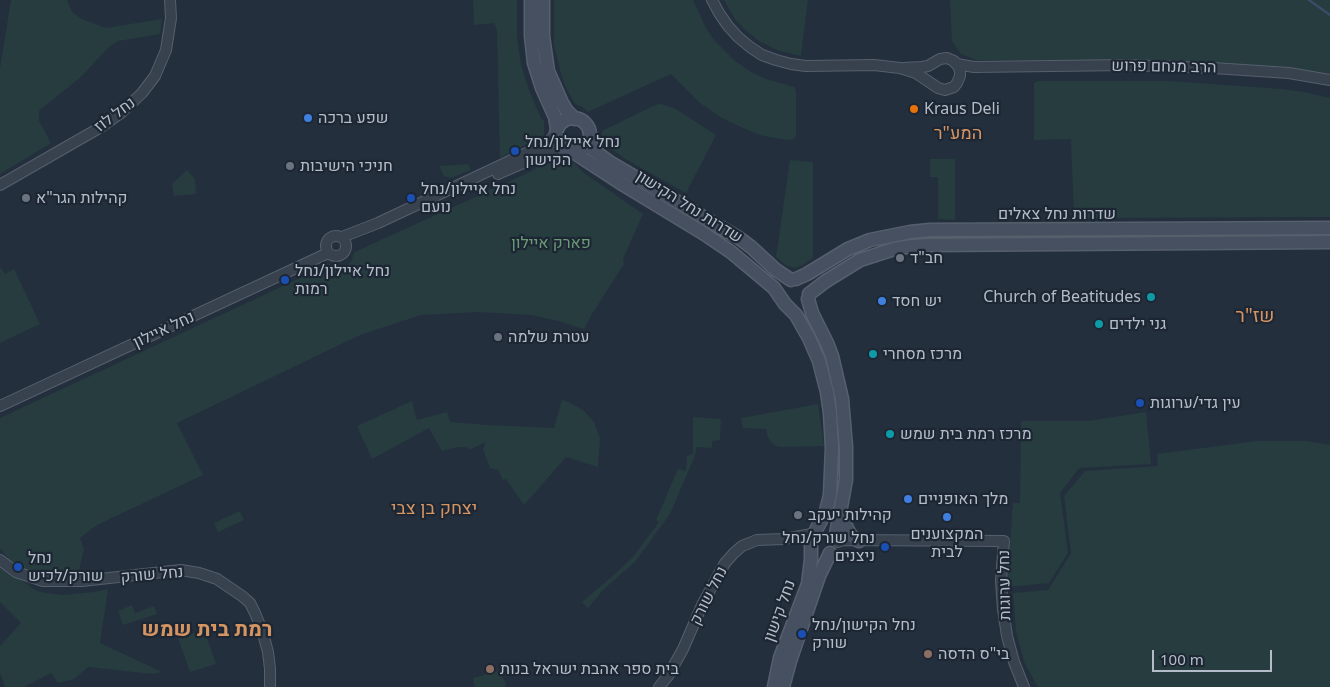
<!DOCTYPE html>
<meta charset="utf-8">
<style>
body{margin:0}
#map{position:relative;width:1330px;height:687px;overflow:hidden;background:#242f3e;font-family:"Noto Sans",sans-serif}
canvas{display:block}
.scale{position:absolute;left:1152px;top:650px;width:120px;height:22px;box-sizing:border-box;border:2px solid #b4bcc9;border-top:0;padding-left:6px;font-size:15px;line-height:18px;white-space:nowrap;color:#b4bcc9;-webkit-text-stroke:4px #1d2633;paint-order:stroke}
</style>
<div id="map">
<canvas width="1330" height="687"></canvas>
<div class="scale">100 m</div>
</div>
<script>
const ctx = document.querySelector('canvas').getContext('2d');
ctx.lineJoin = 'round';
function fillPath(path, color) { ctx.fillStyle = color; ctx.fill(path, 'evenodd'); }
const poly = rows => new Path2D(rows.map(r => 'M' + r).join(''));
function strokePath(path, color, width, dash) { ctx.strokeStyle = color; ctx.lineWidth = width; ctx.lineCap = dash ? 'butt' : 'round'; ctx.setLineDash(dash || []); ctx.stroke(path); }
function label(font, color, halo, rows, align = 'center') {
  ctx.font = font + ' "Noto Sans",Heebo,sans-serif'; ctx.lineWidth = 4.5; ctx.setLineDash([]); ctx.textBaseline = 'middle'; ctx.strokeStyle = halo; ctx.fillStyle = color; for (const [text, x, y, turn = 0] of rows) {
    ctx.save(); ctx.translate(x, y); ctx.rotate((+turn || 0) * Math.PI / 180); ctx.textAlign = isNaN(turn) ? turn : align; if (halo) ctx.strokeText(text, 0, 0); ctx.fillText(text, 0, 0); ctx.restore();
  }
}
fillPath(poly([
 [11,0,67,0,72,12,82,19,106,28,162,19,160,34,118,41,109,47,82,76,39,111,39,121,51,143,0,174,0,68],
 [473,0,517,0,517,37,521,65,529,90,541,118,544,121,544,135,500,158,497,30,494,23,474,25],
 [554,0,693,0,707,30,715,41,735,61,751,72,766,79,794,87,796,91,796,137,793,139,789,140,774,138,760,135,734,124,722,118,700,103,671,74,588,112,583,107,575,104,567,90,562,77,554,46],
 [724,0,808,0,801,56,777,50,759,41,742,27,735,19],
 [950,0,1330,0,1330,76,1290,67,1215,64,976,60,961,54,952,41],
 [1038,81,1169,81,1282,89,1304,92,1330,98,1330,217,1074,218,1071,139,1034,140,1034,83],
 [661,104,676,109,716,135,686,193,627,160,603,143,602,140,602,132,604,130,655,105],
 [930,159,955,159,955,220,938,219,938,177,930,177],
 [556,160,565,160,574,163,584,173,643,214,623,259,624,264,592,314,584,329,558,321,532,315,479,312,421,315,360,335,177,423,203,475,97,525,80,538,84,549,79,570,79,577,44,577,18,568,11,562,0,548,0,418,313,272,330,264,335,267,344,267,351,262,354,253,359,250,532,171,539,166],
 [790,160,813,162,813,258,803,265,795,268,786,265,776,257],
 [468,164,471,170,451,178,444,176,439,166],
 [187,170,195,179,196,194,174,196,172,184],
 [0,267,5,274,14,269,40,324,0,343],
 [562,400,571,403,584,411,594,422,600,438,598,467,566,457,524,505,506,479,503,480,498,470,490,468,483,449,486,442,471,449,464,447,452,448,442,451,429,428,372,459,357,426,412,401,417,420,447,412,450,422,488,425,554,428],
 [818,404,824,446,782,447,776,446,771,442,768,437,766,429,743,428,741,418],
 [1146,412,1151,464,1079,468,1060,493,1068,553,1049,583,1007,587,1013,503,1020,503,1021,421,1088,421],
 [693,417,721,419,720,440,712,441,712,448,697,447,694,458,670,514,635,562,603,590,588,608,582,602,616,573,633,557,659,522,656,520,678,469,686,471,687,456,693,454],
 [1257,441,1306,441,1330,445,1330,687,1038,687,1025,664,1016,632,1013,593,1048,590,1071,553,1064,496,1085,471,1158,466,1157,454],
 [240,511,244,520,218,532,214,523],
 [0,564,35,590,40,592,62,595,94,592,108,589,100,643,162,672,152,674,88,667,74,679,58,683,51,673,24,687,5,687,0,673,0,646,21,623,0,602],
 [132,605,135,613,154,606,157,614,123,625,118,611],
 [204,630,216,664,190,672,178,638],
 [498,671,505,681,506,687,475,687,473,678]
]), '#263c3f');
strokePath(poly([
 [1309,0,1330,15]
]), '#394c67', 2.5);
const tertiary = poly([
 [712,0,719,13,728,26,738,37,750,47,762,55,776,60,791,64,806,66,874,65,900,68,916,73,938,88,945,90,954,87,957,83,960,76,960,71,957,64,954,61,947,58,940,59,928,66,922,67,904,68],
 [955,63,962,65,974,67,1127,65,1213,68,1289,73,1330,80],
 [498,174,546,153,552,151,564,149],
 [0,185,101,127,122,112,142,93,155,76,166,50,171,18,170,0],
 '326 246a10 10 0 1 1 20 0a10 10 0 1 1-20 0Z',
 [342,237,378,223,533,150,548,142,556,134],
 [0,406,328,253],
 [838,542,843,540,1004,541,1001,581,1003,609,1007,636,1014,662,1024,687],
 [0,560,16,572,43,581,82,581,181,570,199,573,217,579,242,596,250,603,255,613,262,630,268,652,270,669,270,687],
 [659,687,668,676,683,649,703,603,715,581,725,563,734,553,742,546,757,540,784,539,812,534]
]);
const secondary = poly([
 [531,0,531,36,534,63,542,88,555,117,557,128],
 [543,0,543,36,548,71,562,103,567,111,575,119],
 '556 135a17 17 0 1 1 34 0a17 17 0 1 1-34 0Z',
 [589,140,593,150,611,163,739,238,751,247,776,270,791,280],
 [573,152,619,182,703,233,731,252,774,288,785,304,796,315,809,338,819,361,827,392,830,413,832,448,830,495,826,511,816,530],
 [796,279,807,274,848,249,870,240,910,232,930,230,1330,228],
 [809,294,826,281,860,260,894,249,912,246,930,245,1330,242],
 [808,299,812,313,827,343,832,356,842,399,846,447,846,480,836,534],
 [841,512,845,524,850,534,854,538,859,541],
 [774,687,780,658,808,584,811,560,811,546],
 [783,687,790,661,819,576,830,553]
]);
strokePath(tertiary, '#565f6c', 12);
strokePath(secondary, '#565f6c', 15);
strokePath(tertiary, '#38414e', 10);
strokePath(secondary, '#465061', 12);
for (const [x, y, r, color] of [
 [914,109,5,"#e8710a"],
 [308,118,5,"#3f7fe0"],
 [515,151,5,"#1a4fb4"],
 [290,166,5,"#6b7280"],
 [26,198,5,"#6b7280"],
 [411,198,5,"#1a4fb4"],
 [900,258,5,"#6b7280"],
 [285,280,5,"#1a4fb4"],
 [1151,297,5,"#0f9aa8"],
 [882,301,5,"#3f7fe0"],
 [1099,324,5,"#0f9aa8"],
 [498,337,5,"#6b7280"],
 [873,354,5,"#0f9aa8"],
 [1140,403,5,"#1a4fb4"],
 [890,434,5,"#0f9aa8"],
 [908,499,5,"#3f7fe0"],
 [798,515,5,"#6b7280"],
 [947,517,5,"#3f7fe0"],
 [885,547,5,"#1a4fb4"],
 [18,567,5,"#1a4fb4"],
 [802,634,5,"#1a4fb4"],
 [928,654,5,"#8d6e63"],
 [490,669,5,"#8d6e63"]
]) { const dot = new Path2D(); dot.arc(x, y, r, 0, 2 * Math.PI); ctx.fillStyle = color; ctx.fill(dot); strokePath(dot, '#1d2633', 2); }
label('16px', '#b4bcc9', '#1d2633', [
 ["הרב מנחם פרוש",1164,67,1],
 ["נחל לוז",115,115,-37],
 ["שדרות נחל הקישון",689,207,32],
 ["שדרות נחל צאלים",1057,214],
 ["נחל איילון",164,330,-25],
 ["נחל שורק",152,575,-5],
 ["נחל ערוגות",1005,585,-91],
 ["נחל שורק",709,596,-63],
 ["נחל קישון",780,611,-70]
]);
label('16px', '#b4bcc9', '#1d2633', [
 ["Kraus Deli",924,109],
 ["שפע ברכה",318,118],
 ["נחל איילון/נחל",525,142],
 ["הקישון",525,160],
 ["חניכי הישיבות",300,166],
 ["נחל איילון/נחל",421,189],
 ["נועם",421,207],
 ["קהילות הגר\"א",36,198],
 ["חב\"ד",910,258],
 ["נחל איילון/נחל",295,271],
 ["רמות",295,289],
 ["Church of Beatitudes",1141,297,"right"],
 ["יש חסד",892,301],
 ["גני ילדים",1109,324],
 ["עטרת שלמה",508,337],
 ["מרכז מסחרי",883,354],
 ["עין גדי/ערוגות",1150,403],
 ["מרכז רמת בית שמש",900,434],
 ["מלך האופניים",918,499],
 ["קהילות יעקב",808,515],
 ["המקצוענים",947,534,"center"],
 ["לבית",947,552,"center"],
 ["נחל שורק/נחל",875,538,"right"],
 ["ניצנים",875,556,"right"],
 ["נחל",28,558],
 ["שורק/לכיש",28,576],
 ["נחל הקישון/נחל",812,625],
 ["שורק",812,643],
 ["בי\"ס הדסה",938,654],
 ["בית ספר אהבת ישראל בנות",500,669]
], 'left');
label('16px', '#6b9a76', '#1d2633', [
 ["פארק איילון",551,243]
]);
label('18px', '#d59563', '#1d2633', [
 ["המע\"ר",958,134],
 ["יצחק בן צבי",434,509]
]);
label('19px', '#d59563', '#1d2633', [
 ["שז\"ר",1255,317]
]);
label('bold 21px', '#d59563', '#1d2633', [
 ["רמת בית שמש",207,630]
]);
</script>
